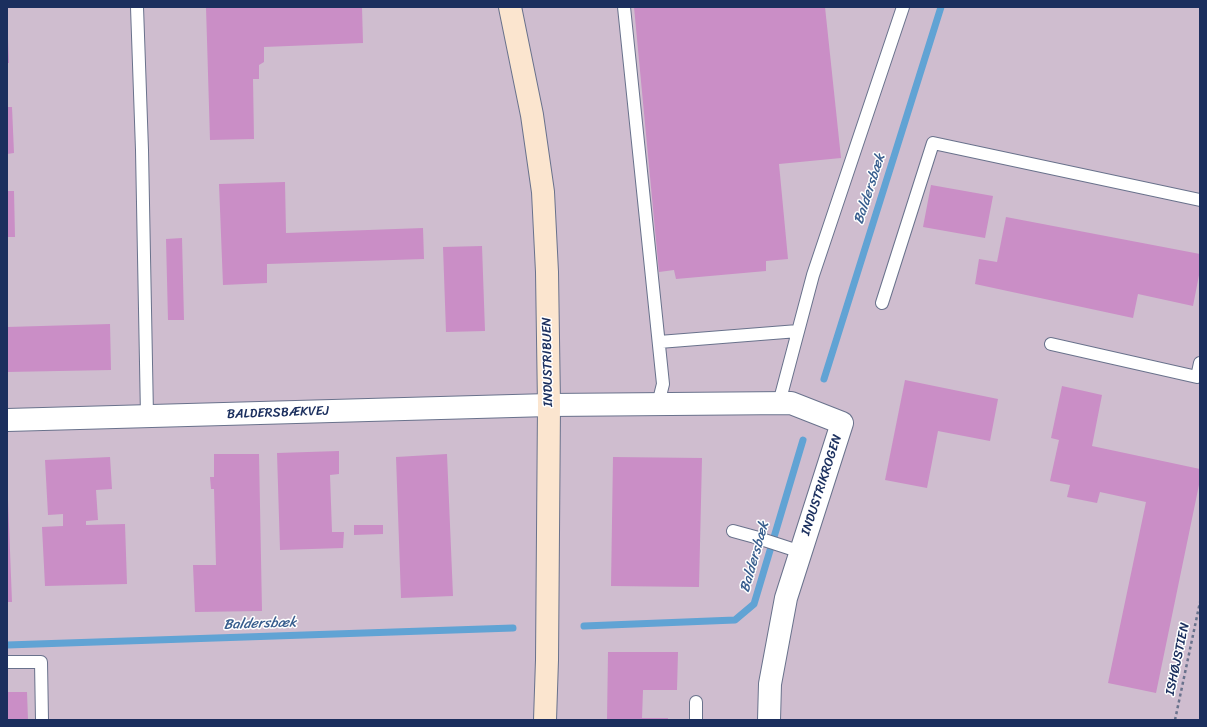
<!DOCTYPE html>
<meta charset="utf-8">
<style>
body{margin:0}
#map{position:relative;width:1207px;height:727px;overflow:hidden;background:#f9eee0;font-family:Sriracha,sans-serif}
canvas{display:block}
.frame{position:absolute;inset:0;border:8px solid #1b2f5e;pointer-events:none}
</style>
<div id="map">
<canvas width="1207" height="727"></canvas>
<div class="frame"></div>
</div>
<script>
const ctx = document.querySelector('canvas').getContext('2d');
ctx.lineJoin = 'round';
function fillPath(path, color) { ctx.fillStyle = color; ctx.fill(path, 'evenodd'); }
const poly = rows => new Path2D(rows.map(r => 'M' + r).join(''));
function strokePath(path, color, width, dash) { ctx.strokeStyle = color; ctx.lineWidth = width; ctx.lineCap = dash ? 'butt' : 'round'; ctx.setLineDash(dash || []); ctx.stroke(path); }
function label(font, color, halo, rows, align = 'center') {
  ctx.font = font + ' Sriracha,sans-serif'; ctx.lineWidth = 3; ctx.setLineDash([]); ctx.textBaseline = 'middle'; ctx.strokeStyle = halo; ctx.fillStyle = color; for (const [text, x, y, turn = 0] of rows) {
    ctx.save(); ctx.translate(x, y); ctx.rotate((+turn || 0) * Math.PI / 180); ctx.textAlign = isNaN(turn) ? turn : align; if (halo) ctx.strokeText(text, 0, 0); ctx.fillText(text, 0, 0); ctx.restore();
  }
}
fillPath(poly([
 [7,7,1200,7,1200,720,7,720]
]), '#cfbdcf');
strokePath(poly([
 [824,379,941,7],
 [584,626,735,620,754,604,803,440],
 [7,645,513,628]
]), '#61a3d4', 7);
fillPath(poly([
 [206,7,362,7,363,43,264,47,264,62,259,65,259,79,253,79,254,139,210,140],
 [634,7,825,7,841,158,779,164,788,259,766,261,766,271,676,279,674,270,659,272],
 [7,39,8,39,9,63,7,63],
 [7,107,12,107,14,153,7,154],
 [285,182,286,233,423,228,424,259,267,264,267,283,223,285,219,184],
 [931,185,993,196,985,238,923,227],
 [7,191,14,191,15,237,7,237],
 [1006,217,1200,254,1200,270,1193,306,1138,294,1133,318,975,284,979,259,997,262],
 [182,238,184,320,168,320,166,239],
 [482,246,485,331,446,332,443,247],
 [110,324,111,370,7,372,7,327],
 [905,380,998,399,990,441,938,431,927,488,885,480],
 [1062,386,1102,395,1092,446,1200,469,1200,480,1156,693,1108,683,1146,502,1100,492,1097,503,1067,497,1070,485,1050,481,1059,440,1051,438],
 [339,451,339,474,330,475,332,532,344,532,343,548,280,550,277,453],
 [214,454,259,454,262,611,195,612,193,565,216,565,214,489,211,489,210,477,214,477],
 [447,454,453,596,401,598,396,457],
 [110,457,112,489,96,490,98,520,86,521,86,525,125,524,127,584,45,586,42,527,63,526,63,514,48,515,45,460],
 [613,457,702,458,699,587,611,586],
 [7,500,8,500,12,602,7,602],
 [354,525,383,525,383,534,354,535],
 [608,652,678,652,677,690,643,690,642,718,668,718,668,720,607,720],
 [7,692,27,692,28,720,7,720]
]), '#ca8ec6');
const lane = poly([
 [137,7,142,150,147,416],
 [624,7,663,384,658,404],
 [882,303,933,143,1200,200],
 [659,342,798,331],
 [1051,344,1197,377,1200,363],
 [779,403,813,275,903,7],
 [733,531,755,537,801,552],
 [7,662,41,662,42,720],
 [696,720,696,702]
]);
const street = poly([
 [7,420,549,405,791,403,842,423,786,598,770,684,769,720]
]);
const secondary = poly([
 [510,7,532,115,543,192,547,272,549,405,547,660,545,720]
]);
strokePath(lane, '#69728c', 14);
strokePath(street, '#69728c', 24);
strokePath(secondary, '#69728c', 24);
strokePath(poly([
 [1175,720,1200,602]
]), '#69728c', 2.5, [3, 3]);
strokePath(lane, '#fff', 12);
strokePath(street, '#fff', 22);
strokePath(secondary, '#fbe5cf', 22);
label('13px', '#1b2f5e', '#fff', [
 ["INDUSTRIBUEN",548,362,-91],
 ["BALDERSBÆKVEJ",278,413,-2],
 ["INDUSTRIKROGEN",822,485,-72],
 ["ISHØJSTIEN",1178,659,-78]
]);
label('italic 14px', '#375d8d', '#fff', [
 ["Baldersbæk",870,189,-72],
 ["Baldersbæk",755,557,-74],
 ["Baldersbæk",260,624,-2]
]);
</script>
